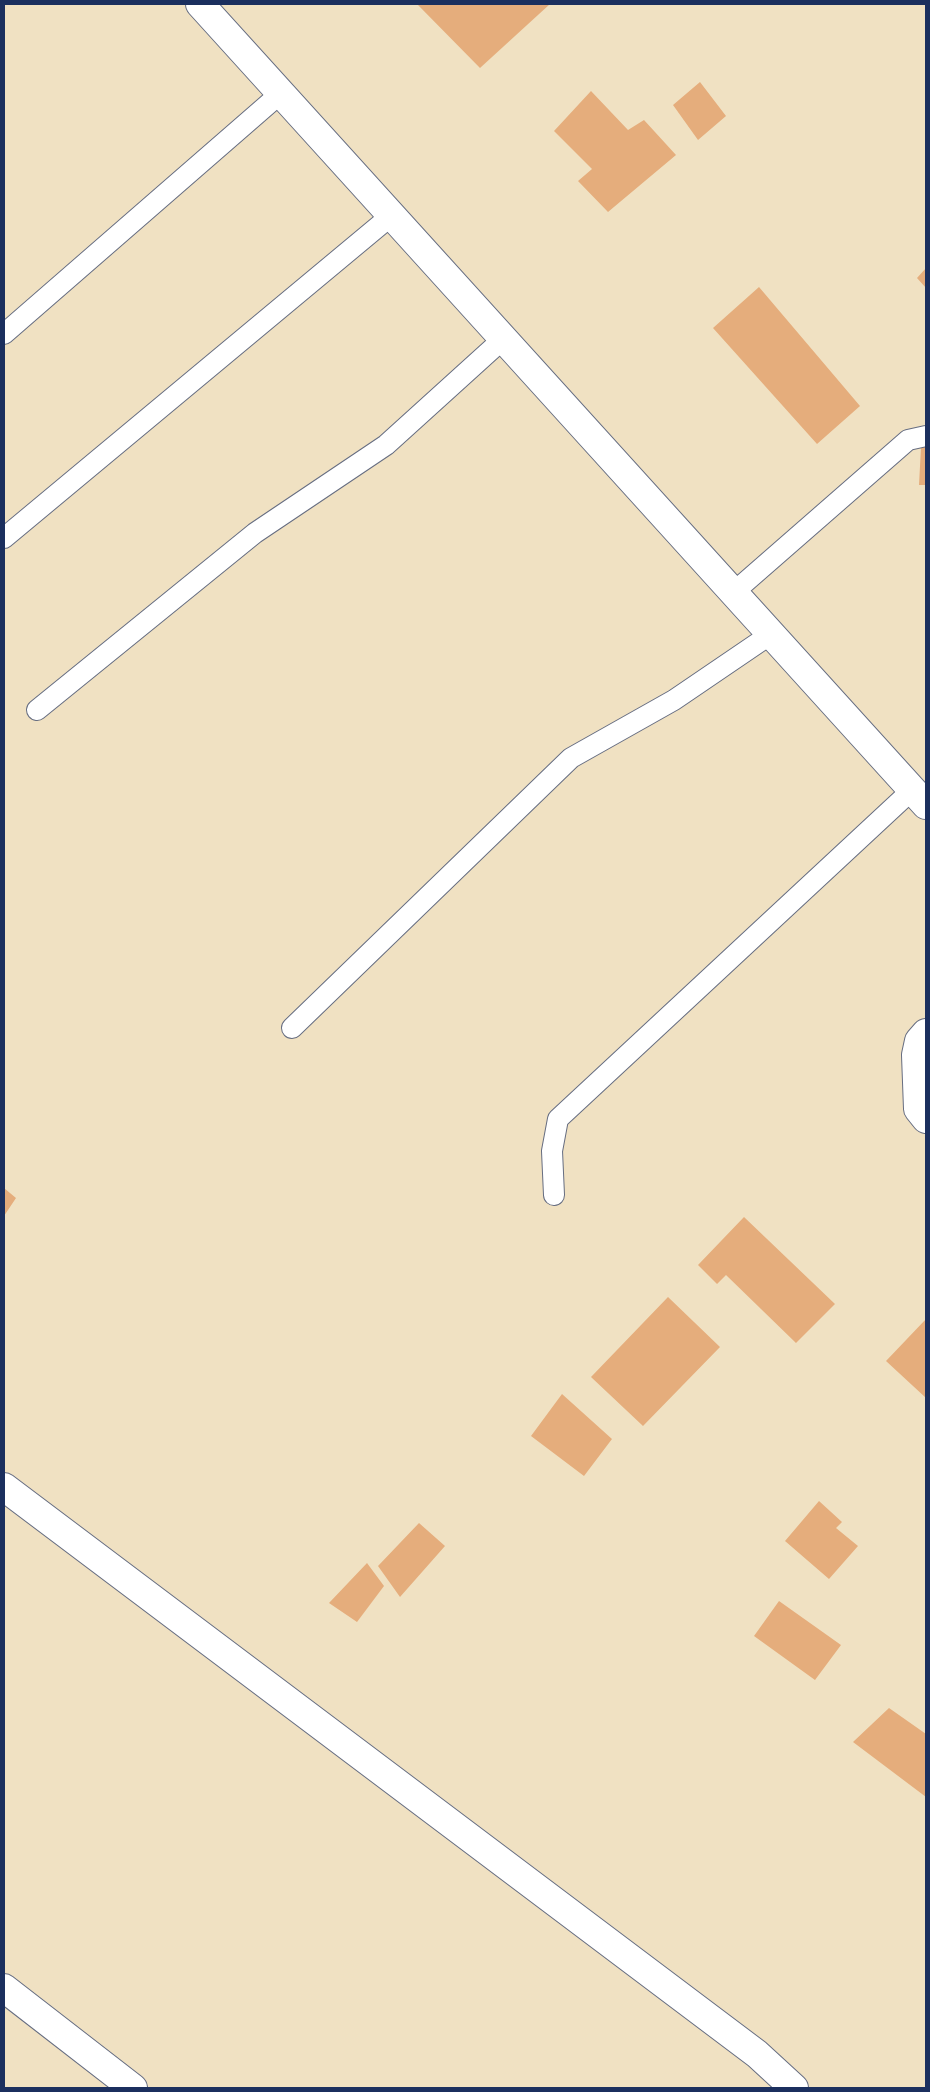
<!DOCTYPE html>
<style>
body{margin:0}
#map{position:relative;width:930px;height:2092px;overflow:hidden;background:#f0e1c2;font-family:Caveat,sans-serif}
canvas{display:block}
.frame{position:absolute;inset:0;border:5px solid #1b2f5e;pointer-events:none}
</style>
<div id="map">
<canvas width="930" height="2092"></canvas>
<div class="frame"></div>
</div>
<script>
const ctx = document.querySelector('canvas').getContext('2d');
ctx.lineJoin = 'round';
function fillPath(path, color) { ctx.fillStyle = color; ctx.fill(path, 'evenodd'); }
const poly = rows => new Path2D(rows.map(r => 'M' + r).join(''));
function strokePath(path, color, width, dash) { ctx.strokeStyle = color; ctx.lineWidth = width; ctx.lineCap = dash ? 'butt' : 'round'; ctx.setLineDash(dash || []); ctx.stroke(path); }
fillPath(poly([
 [417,4,550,4,480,68],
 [700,82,726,116,698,140,673,105],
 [591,91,628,130,644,120,676,155,608,212,578,181,592,169,554,131],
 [926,268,926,288,917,278],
 [759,287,860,406,817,444,713,328],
 [921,447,926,447,926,485,919,485],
 [4,1188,16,1198,4,1216],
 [744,1217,835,1304,796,1343,726,1275,717,1284,698,1265],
 [668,1297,720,1347,643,1426,591,1377],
 [926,1319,926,1398,886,1361],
 [562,1394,612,1439,584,1476,531,1436],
 [819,1501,842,1522,836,1528,858,1546,829,1579,785,1541],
 [419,1523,445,1546,400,1597,378,1566],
 [367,1563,384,1586,357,1622,329,1603],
 [779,1601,841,1645,815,1680,754,1636],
 [889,1708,926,1734,926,1797,853,1742]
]), '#e5ad7c');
const service = poly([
 [4,334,281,93],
 [4,538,392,215],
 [734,592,908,440,926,436],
 [37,710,255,533,386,445,503,339],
 [292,1028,571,758,674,700,771,634],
 [554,1195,552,1151,558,1119,912,790]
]);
const minor = poly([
 [200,4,926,805],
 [926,1033,919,1041,916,1055,918,1109,926,1119],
 [4,1487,757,2054,794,2088],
 [4,1988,133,2088]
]);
strokePath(service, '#666d81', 22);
strokePath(minor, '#666d81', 30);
strokePath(service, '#fff', 20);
strokePath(minor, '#fff', 28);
</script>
